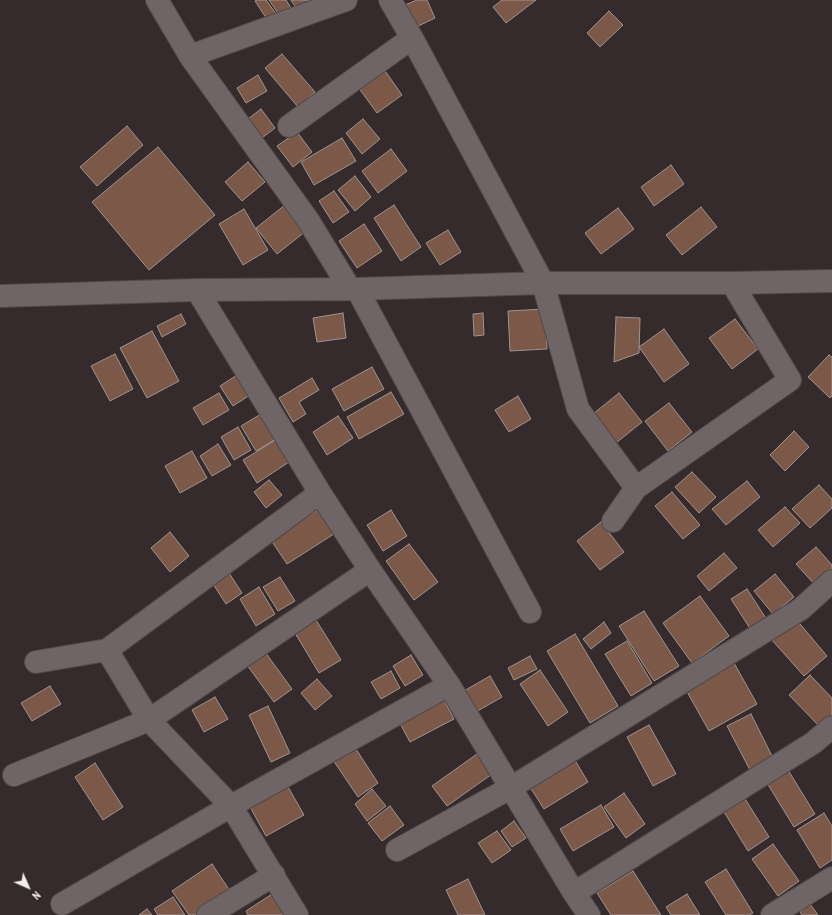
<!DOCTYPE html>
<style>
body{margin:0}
#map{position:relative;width:832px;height:915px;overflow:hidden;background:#352b2c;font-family:"Archivo Narrow",sans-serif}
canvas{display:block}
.north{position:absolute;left:8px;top:867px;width:40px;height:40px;-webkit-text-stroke:3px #2b2122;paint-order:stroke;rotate:135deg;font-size:11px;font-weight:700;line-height:16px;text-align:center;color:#f4edee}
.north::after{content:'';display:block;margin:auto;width:14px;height:18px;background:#f4edee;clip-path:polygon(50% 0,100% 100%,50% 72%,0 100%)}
</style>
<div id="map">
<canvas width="832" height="915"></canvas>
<div class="north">N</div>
</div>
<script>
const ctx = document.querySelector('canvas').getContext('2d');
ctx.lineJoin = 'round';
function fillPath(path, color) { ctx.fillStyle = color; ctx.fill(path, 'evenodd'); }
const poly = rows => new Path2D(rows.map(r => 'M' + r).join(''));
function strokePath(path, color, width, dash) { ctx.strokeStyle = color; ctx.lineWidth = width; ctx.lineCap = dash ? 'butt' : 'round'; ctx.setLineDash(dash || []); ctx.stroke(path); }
const building = poly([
 [257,0,266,0,277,15,268,21,255,1,257,0],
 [269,0,286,0,291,8,280,16,269,0],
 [291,0,312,0,313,1,298,11,291,0],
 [417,0,427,0,435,18,410,30,400,7,417,0],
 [502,0,536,0,506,23,493,7,502,0],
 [609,11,623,25,600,47,587,33,609,11],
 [282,54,315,92,298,107,265,68,282,54],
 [383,68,402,95,377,113,358,87,383,68],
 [258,75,267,91,246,103,237,88,258,75],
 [261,109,275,128,258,141,244,122,261,109],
 [363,119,380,139,362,154,346,133,363,119],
 [127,126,143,145,97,186,80,167,127,126],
 [297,132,312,152,293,167,277,146,297,132],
 [342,138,356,161,314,185,301,162,342,138],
 [158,147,215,215,149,270,92,202,158,147],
 [391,149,407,171,378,193,362,171,391,149],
 [248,162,265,182,242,201,225,182,248,162],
 [671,165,684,184,654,206,641,187,671,165],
 [355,176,371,197,355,211,338,190,355,176],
 [334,191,349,212,333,223,319,201,334,191],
 [290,201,311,227,277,254,256,228,290,201],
 [394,205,421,247,401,261,374,218,394,205],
 [701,207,717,227,682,255,666,235,701,207],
 [618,208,634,229,601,254,585,233,618,208],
 [244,209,268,250,243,265,219,224,244,209],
 [364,224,382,251,357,268,339,241,364,224],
 [448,230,461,252,440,265,426,243,448,230],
 [545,309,547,349,510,351,508,311,545,309],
 [343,313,346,338,317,342,313,318,343,313],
 [483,313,484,335,474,336,473,314,483,313],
 [181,314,186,324,162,337,157,326,181,314],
 [616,317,640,318,639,353,614,362,616,317],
 [735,319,758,349,732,369,709,338,735,319],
 [664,329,689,364,664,382,639,347,664,329],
 [152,331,179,381,147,398,120,348,152,331],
 [115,354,133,389,110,401,91,366,115,354],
 [829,355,832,357,832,396,830,398,808,377,829,355],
 [372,367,384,389,344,411,332,389,372,367],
 [237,375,250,395,233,406,220,386,237,375],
 [312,378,319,390,299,402,306,414,293,422,279,398,312,378],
 [391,392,404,414,359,439,347,417,391,392],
 [219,393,229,410,203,425,193,408,219,393],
 [619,393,642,422,616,443,593,414,619,393],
 [518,396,531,419,509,432,495,410,518,396],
 [669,403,692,432,668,451,645,421,669,403],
 [261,414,276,439,256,451,241,426,261,414],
 [338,416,353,438,327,455,313,432,338,416],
 [238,427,251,450,234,460,221,437,238,427],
 [794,431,809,447,785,471,770,455,794,431],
 [279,438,292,460,257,483,243,460,279,438],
 [218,444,231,465,212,476,200,456,218,444],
 [192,451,207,478,180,493,165,466,192,451],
 [692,472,716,497,699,513,675,487,692,472],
 [269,480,282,495,266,508,254,492,269,480],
 [747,481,760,497,726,525,712,509,747,481],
 [819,485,832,499,832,508,810,528,792,509,819,485],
 [672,492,700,525,683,539,655,506,672,492],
 [785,507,800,523,773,547,758,530,785,507],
 [321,508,337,532,287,564,271,540,321,508],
 [391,510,407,536,383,551,367,525,391,510],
 [601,522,624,552,600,570,577,541,601,522],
 [170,532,189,556,170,572,151,548,170,532],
 [409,544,438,582,414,600,386,561,409,544],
 [816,547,832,565,832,571,816,586,796,564,816,547],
 [724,553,737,568,709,591,697,576,724,553],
 [229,573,242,593,226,604,213,584,229,573],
 [775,574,794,597,773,614,754,591,775,574],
 [280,577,295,601,278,611,263,587,280,577],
 [259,587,275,614,256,626,240,599,259,587],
 [747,589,769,623,753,633,731,599,747,589],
 [700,596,729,636,692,663,663,623,700,596],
 [644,611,679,666,654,681,619,626,644,611],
 [795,618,827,656,804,676,771,639,795,618],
 [316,620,341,660,319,673,295,633,316,620],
 [604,622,611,633,591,649,583,639,604,622],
 [575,634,618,706,590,723,547,651,575,634],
 [627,641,652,683,631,696,605,654,627,641],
 [265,652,292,689,274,702,247,665,265,652],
 [411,655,423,675,405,686,393,666,411,655],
 [530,656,537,669,514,680,508,668,530,656],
 [734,663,757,704,709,731,686,690,734,663],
 [540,670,568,712,548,726,520,684,540,670],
 [391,671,400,688,381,699,371,682,391,671],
 [810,675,832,698,832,716,821,728,789,695,810,675],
 [490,676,502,697,474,713,462,692,490,676],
 [317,679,332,696,315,710,301,693,317,679],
 [50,686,61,704,32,721,21,703,50,686],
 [441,694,454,719,410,742,397,718,441,694],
 [215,697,228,719,204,732,192,710,215,697],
 [268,706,290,753,271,762,249,715,268,706],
 [751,714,773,758,750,770,727,726,751,714],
 [649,725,676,774,653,786,627,737,649,725],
 [354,746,378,783,358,797,333,760,354,746],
 [477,754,492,774,447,806,432,786,477,754],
 [573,757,588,782,544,809,528,784,573,757],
 [95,763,123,807,103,820,75,777,95,763],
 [788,770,815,814,794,827,767,783,788,770],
 [287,785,304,815,266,836,249,805,287,785],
 [372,789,386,806,367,821,355,804,372,789],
 [624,793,645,824,626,838,604,807,624,793],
 [742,794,769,837,748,851,721,807,742,794],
 [601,805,614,827,573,851,560,829,601,805],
 [390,806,404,825,382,841,368,823,390,806],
 [824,813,832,826,832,860,820,868,797,830,824,813],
 [514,821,526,838,512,847,501,831,514,821],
 [497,831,511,850,492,863,478,843,497,831],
 [773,844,799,881,778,896,752,859,773,844],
 [212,864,232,894,201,915,189,915,172,891,212,864],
 [726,869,753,913,749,915,726,915,705,882,726,869],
 [633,871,661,915,611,915,597,893,633,871],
 [468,879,485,915,458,915,446,890,468,879],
 [272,894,285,915,248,915,246,911,272,894],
 [687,894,700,915,671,915,666,907,687,894],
 [173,897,185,915,158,915,154,909,173,897],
 [810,904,818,915,802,915,800,912,810,904],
 [147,909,152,915,139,915,147,909]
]);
fillPath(building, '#7b5848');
strokePath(building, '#9e948f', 1);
const minor = poly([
 [157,0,190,56,308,220,350,289],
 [390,0,412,38,543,283,578,409,636,488],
 [190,56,346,0],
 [289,126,412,38],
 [357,289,530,612],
 [0,296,197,290,357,289,543,283,732,283,832,281],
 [613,521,636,488,790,380,732,283],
 [36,662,107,650,320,493,197,290],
 [449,685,574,893,813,743,832,727],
 [14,775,149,720,370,570,320,493],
 [397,850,512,787,801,609,832,581],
 [574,893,589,915],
 [62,904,231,806,149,720,107,650],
 [208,915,274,875],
 [297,915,231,806,449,685,370,570],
 [772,915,832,878]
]);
strokePath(minor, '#504849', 24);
strokePath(minor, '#706566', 22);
</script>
